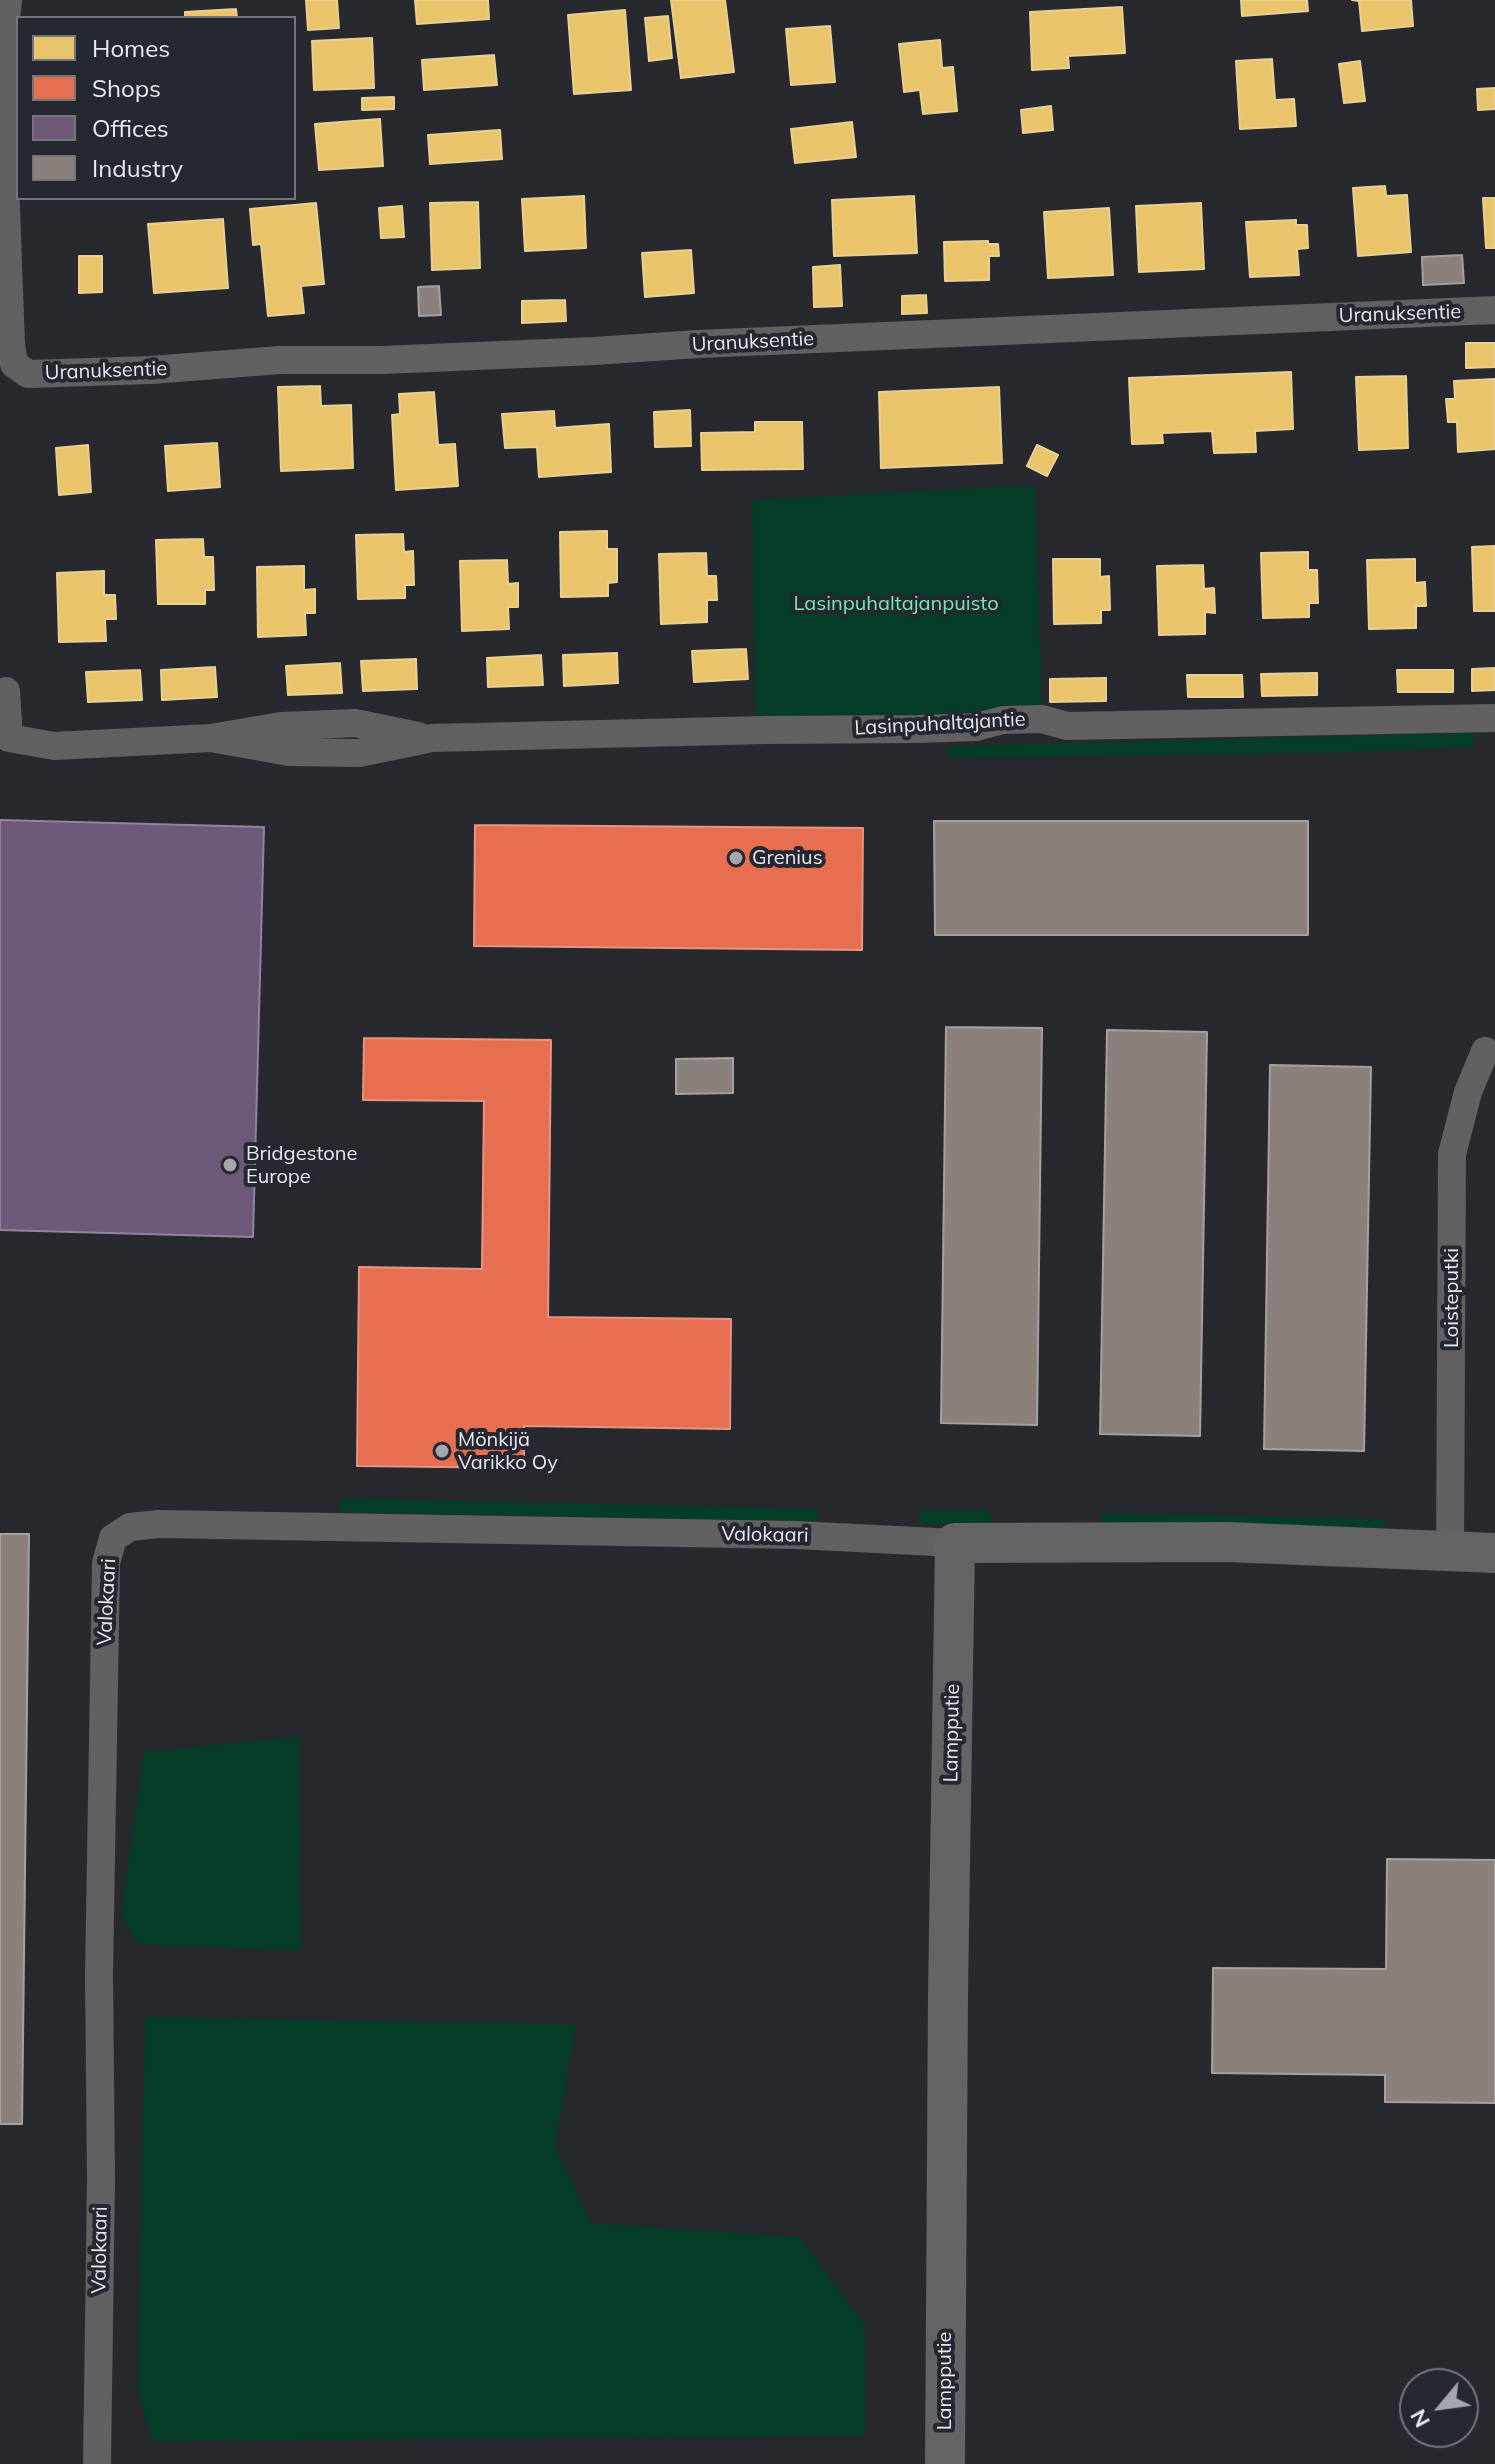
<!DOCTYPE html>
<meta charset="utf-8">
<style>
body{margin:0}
#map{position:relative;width:1495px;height:2464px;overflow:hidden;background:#28292e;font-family:Mulish,sans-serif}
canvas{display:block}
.legend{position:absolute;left:16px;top:16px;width:280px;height:184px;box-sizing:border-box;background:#252731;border:2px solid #73757d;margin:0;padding:10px 14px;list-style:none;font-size:24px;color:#e7e9ef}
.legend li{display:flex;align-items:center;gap:16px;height:40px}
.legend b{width:40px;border:2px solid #73757d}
.north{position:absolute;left:1399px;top:2368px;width:80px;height:80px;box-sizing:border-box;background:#252731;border:2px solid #73757d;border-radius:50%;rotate:241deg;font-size:22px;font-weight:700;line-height:32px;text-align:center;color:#e7e9ef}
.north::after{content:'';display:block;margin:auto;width:28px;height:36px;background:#a4a6ab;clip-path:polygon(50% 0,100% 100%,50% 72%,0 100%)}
</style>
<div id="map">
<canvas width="1495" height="2464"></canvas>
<ul class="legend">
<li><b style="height:22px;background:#e9c46a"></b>Homes</li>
<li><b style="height:22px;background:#e76f51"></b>Shops</li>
<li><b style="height:22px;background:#6d597a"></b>Offices</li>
<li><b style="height:22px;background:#8a817c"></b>Industry</li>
</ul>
<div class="north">N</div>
</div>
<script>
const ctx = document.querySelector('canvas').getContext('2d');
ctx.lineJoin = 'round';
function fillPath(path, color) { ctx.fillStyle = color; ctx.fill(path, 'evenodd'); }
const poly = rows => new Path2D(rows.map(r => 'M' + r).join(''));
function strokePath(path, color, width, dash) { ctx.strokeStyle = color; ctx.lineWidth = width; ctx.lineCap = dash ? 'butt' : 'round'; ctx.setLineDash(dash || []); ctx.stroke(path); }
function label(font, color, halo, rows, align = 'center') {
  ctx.font = font + ' Mulish,sans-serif'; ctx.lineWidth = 8; ctx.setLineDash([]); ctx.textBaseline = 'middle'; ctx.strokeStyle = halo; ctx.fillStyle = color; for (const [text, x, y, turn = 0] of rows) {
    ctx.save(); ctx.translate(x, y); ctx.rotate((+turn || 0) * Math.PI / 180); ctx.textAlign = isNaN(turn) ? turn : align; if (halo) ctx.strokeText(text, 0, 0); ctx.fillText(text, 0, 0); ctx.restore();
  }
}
fillPath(poly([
 [1035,485,1042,711,755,721,752,500],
 [1474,733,1473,747,1329,753,948,758,947,746],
 [340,1498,818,1509,818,1522,340,1512],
 [921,1510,985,1510,991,1515,992,1525,917,1524],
 [1101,1513,1384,1519,1384,1533,1101,1527],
 [299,1736,301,1951,138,1944,121,1914,144,1752],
 [145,2017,576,2024,555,2146,591,2223,799,2237,865,2326,865,2436,152,2441,138,2388]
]), '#063d28');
const homes = poly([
 [306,0,337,0,339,28,308,30,306,0],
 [415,0,488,0,489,19,417,24,415,0],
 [671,0,725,0,734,72,681,78,671,0],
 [1241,0,1307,0,1308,11,1242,16,1241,0],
 [1352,0,1411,0,1413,26,1362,31,1359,1,1352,0],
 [1122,7,1125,53,1068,56,1069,68,1032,70,1030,12,1122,7],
 [236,9,237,18,185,18,185,12,236,9],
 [625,10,631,90,574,94,568,15,625,10],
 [668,16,672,58,649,61,645,18,668,16],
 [830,26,835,82,791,85,786,29,830,26],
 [372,38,374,88,314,90,312,41,372,38],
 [940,40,942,68,953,67,957,111,923,114,920,90,904,92,899,44,940,40],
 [494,55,497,85,424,90,422,60,494,55],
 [1272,59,1275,100,1294,99,1296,126,1240,129,1236,61,1272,59],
 [1360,61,1365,101,1344,103,1339,64,1360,61],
 [1495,88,1495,109,1478,110,1477,89,1495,88],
 [394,97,394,109,362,110,362,98,394,97],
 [1051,106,1053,130,1023,133,1021,110,1051,106],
 [380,119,383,166,319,170,315,124,380,119],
 [852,122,856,157,795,163,791,129,852,122],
 [500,130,502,159,430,164,428,135,500,130],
 [1385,186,1386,196,1407,195,1411,252,1358,256,1353,188,1385,186],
 [584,196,586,248,525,251,522,199,584,196],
 [914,196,917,253,834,256,832,200,914,196],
 [1483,198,1495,198,1495,248,1486,248,1483,198],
 [478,202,480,268,432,270,430,203,478,202],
 [316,203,324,284,301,286,304,313,268,316,261,244,253,245,250,209,316,203],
 [1201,203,1204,269,1139,272,1136,206,1201,203],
 [402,206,404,237,381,238,379,208,402,206],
 [1109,208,1113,275,1048,278,1044,212,1109,208],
 [223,219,228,288,154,293,148,224,223,219],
 [1296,220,1296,225,1307,225,1308,248,1297,249,1299,275,1250,277,1246,222,1296,220],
 [988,241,988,244,998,244,999,256,989,256,989,280,945,281,944,242,988,241],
 [691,250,694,293,645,297,642,253,691,250],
 [79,256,102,256,102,292,79,293,79,256],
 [840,265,842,306,814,307,813,267,840,265],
 [926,295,927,313,902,314,902,296,926,295],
 [565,300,566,321,522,323,522,301,565,300],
 [1466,343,1495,343,1495,367,1466,368,1466,343],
 [1291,372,1293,429,1255,431,1256,452,1214,453,1212,431,1162,433,1163,443,1132,444,1129,378,1291,372],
 [1406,376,1408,448,1359,450,1356,377,1406,376],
 [1495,379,1495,449,1458,452,1457,422,1448,422,1446,399,1455,399,1454,381,1495,379],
 [320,386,321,406,351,405,353,468,281,471,278,387,320,386],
 [999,387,1002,463,881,468,879,392,999,387],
 [434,392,438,445,455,444,458,486,396,490,392,415,400,414,399,394,434,392],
 [690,410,691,446,655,447,654,412,690,410],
 [554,411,555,428,609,424,611,472,539,477,537,447,505,448,502,414,554,411],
 [755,422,802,422,803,469,702,470,701,433,755,432,755,422],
 [217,443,220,487,168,491,165,446,217,443],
 [88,445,91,492,59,495,56,448,88,445],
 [1037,445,1058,455,1047,476,1027,466,1037,445],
 [607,531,607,549,617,549,617,582,608,583,608,596,561,597,560,532,607,531],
 [403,534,404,552,413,551,414,585,405,585,405,598,358,599,356,535,403,534],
 [203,539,204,557,213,557,214,590,205,590,205,604,158,604,156,540,203,539],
 [1495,546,1495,611,1474,611,1472,547,1495,546],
 [1308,552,1308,570,1317,570,1318,603,1309,603,1309,617,1263,618,1261,553,1308,552],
 [706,553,707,576,716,576,717,600,707,600,707,622,661,624,659,554,706,553],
 [1053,559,1100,559,1100,577,1109,576,1110,610,1101,610,1101,623,1054,624,1053,559],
 [1415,559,1415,583,1425,582,1426,606,1416,606,1416,628,1369,629,1367,560,1415,559],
 [507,560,508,584,518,583,518,607,508,607,509,629,462,631,460,561,507,560],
 [1203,565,1204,589,1214,588,1215,613,1205,612,1205,634,1159,635,1157,566,1203,565],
 [304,566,304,590,315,589,315,613,305,613,306,635,258,637,257,567,304,566],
 [104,571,104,595,115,595,116,619,105,619,106,641,59,642,57,573,104,571],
 [746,649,748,679,694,682,692,651,746,649],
 [617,653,618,683,564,686,563,655,617,653],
 [541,655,543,685,488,687,487,658,541,655],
 [416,659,417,689,363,691,361,661,416,659],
 [340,663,342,693,288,695,286,666,340,663],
 [215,667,217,697,162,700,161,670,215,667],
 [1495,668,1495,690,1472,691,1472,669,1495,668],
 [140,670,142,700,88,702,86,672,140,670],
 [1397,670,1453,670,1453,692,1398,692,1397,670],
 [1317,673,1317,695,1262,696,1261,674,1317,673],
 [1187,675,1242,675,1243,697,1188,697,1187,675],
 [1106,678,1106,701,1050,702,1050,679,1106,678]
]);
fillPath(homes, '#e9c46a');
strokePath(homes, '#e8cf92', 2);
const shops = poly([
 [475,825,863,828,862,950,474,946,475,825],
 [364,1038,551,1040,548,1317,731,1319,730,1429,524,1426,524,1468,357,1466,359,1267,482,1269,484,1101,363,1100,364,1038]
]);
fillPath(shops, '#e76f51');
strokePath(shops, '#e79480', 2);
const offices = poly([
 [0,820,264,827,253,1237,0,1230,0,820]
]);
fillPath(offices, '#6d597a');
strokePath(offices, '#92849d', 2);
const industry = poly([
 [1462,255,1464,283,1423,285,1422,257,1462,255],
 [439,286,441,315,419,316,418,287,439,286],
 [934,821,1308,821,1308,935,935,935,934,821],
 [946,1027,1042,1028,1037,1425,941,1423,946,1027],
 [1107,1030,1207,1032,1200,1436,1100,1434,1107,1030],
 [733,1058,733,1093,676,1094,676,1059,733,1058],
 [1270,1065,1371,1067,1364,1451,1264,1449,1270,1065],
 [0,1534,29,1534,22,2124,0,2124,0,1534],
 [1387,1859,1495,1860,1495,2103,1385,2102,1385,2075,1212,2073,1213,1968,1386,1969,1387,1859]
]);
fillPath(industry, '#8a817c');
strokePath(industry, '#a6a09e', 2);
strokePath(poly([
 [8,0,3,51,2,100,11,344,14,364,28,374,151,370,280,360,383,360,594,351,698,344,1495,310],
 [6,691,9,738,54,746,211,738,281,726,355,723,418,736],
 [211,738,289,752,359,753,432,738,766,730,918,729,976,727,1003,720,1042,719,1067,726,1495,718],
 [1450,1549,1452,1154,1468,1092,1485,1051],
 [97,2464,101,2179,99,1975,106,1563,113,1538,130,1527,158,1524,797,1535,955,1543]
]), '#626061', 28);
strokePath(poly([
 [945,2464,948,1994,955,1543,1227,1542,1495,1553]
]), '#646365', 40);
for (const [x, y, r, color] of [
 [736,858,8,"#a4a6ab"],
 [230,1165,8,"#a4a6ab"],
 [442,1451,8,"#a4a6ab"]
]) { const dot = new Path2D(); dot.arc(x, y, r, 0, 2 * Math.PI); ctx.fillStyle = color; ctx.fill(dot); strokePath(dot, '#252731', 3); }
label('20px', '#e7e9ef', '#252731', [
 ["Uranuksentie",1400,314,-2],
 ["Uranuksentie",753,342,-3],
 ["Uranuksentie",106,371,-2],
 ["Lasinpuhaltajantie",940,724,-3],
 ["Loisteputki",1452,1298,-90],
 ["Valokaari",765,1535,1],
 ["Valokaari",107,1602,-87],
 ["Lampputie",952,1733,-89],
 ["Valokaari",100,2250,-89],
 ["Lampputie",945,2381,-90]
]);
label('20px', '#73ecb0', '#252731', [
 ["Lasinpuhaltajanpuisto",896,604]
]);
label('20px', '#e7e9ef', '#252731', [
 ["Grenius",752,858],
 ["Bridgestone",246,1154],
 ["Europe",246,1177],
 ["Mönkijä",458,1440],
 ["Varikko Oy",458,1463]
], 'left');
</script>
